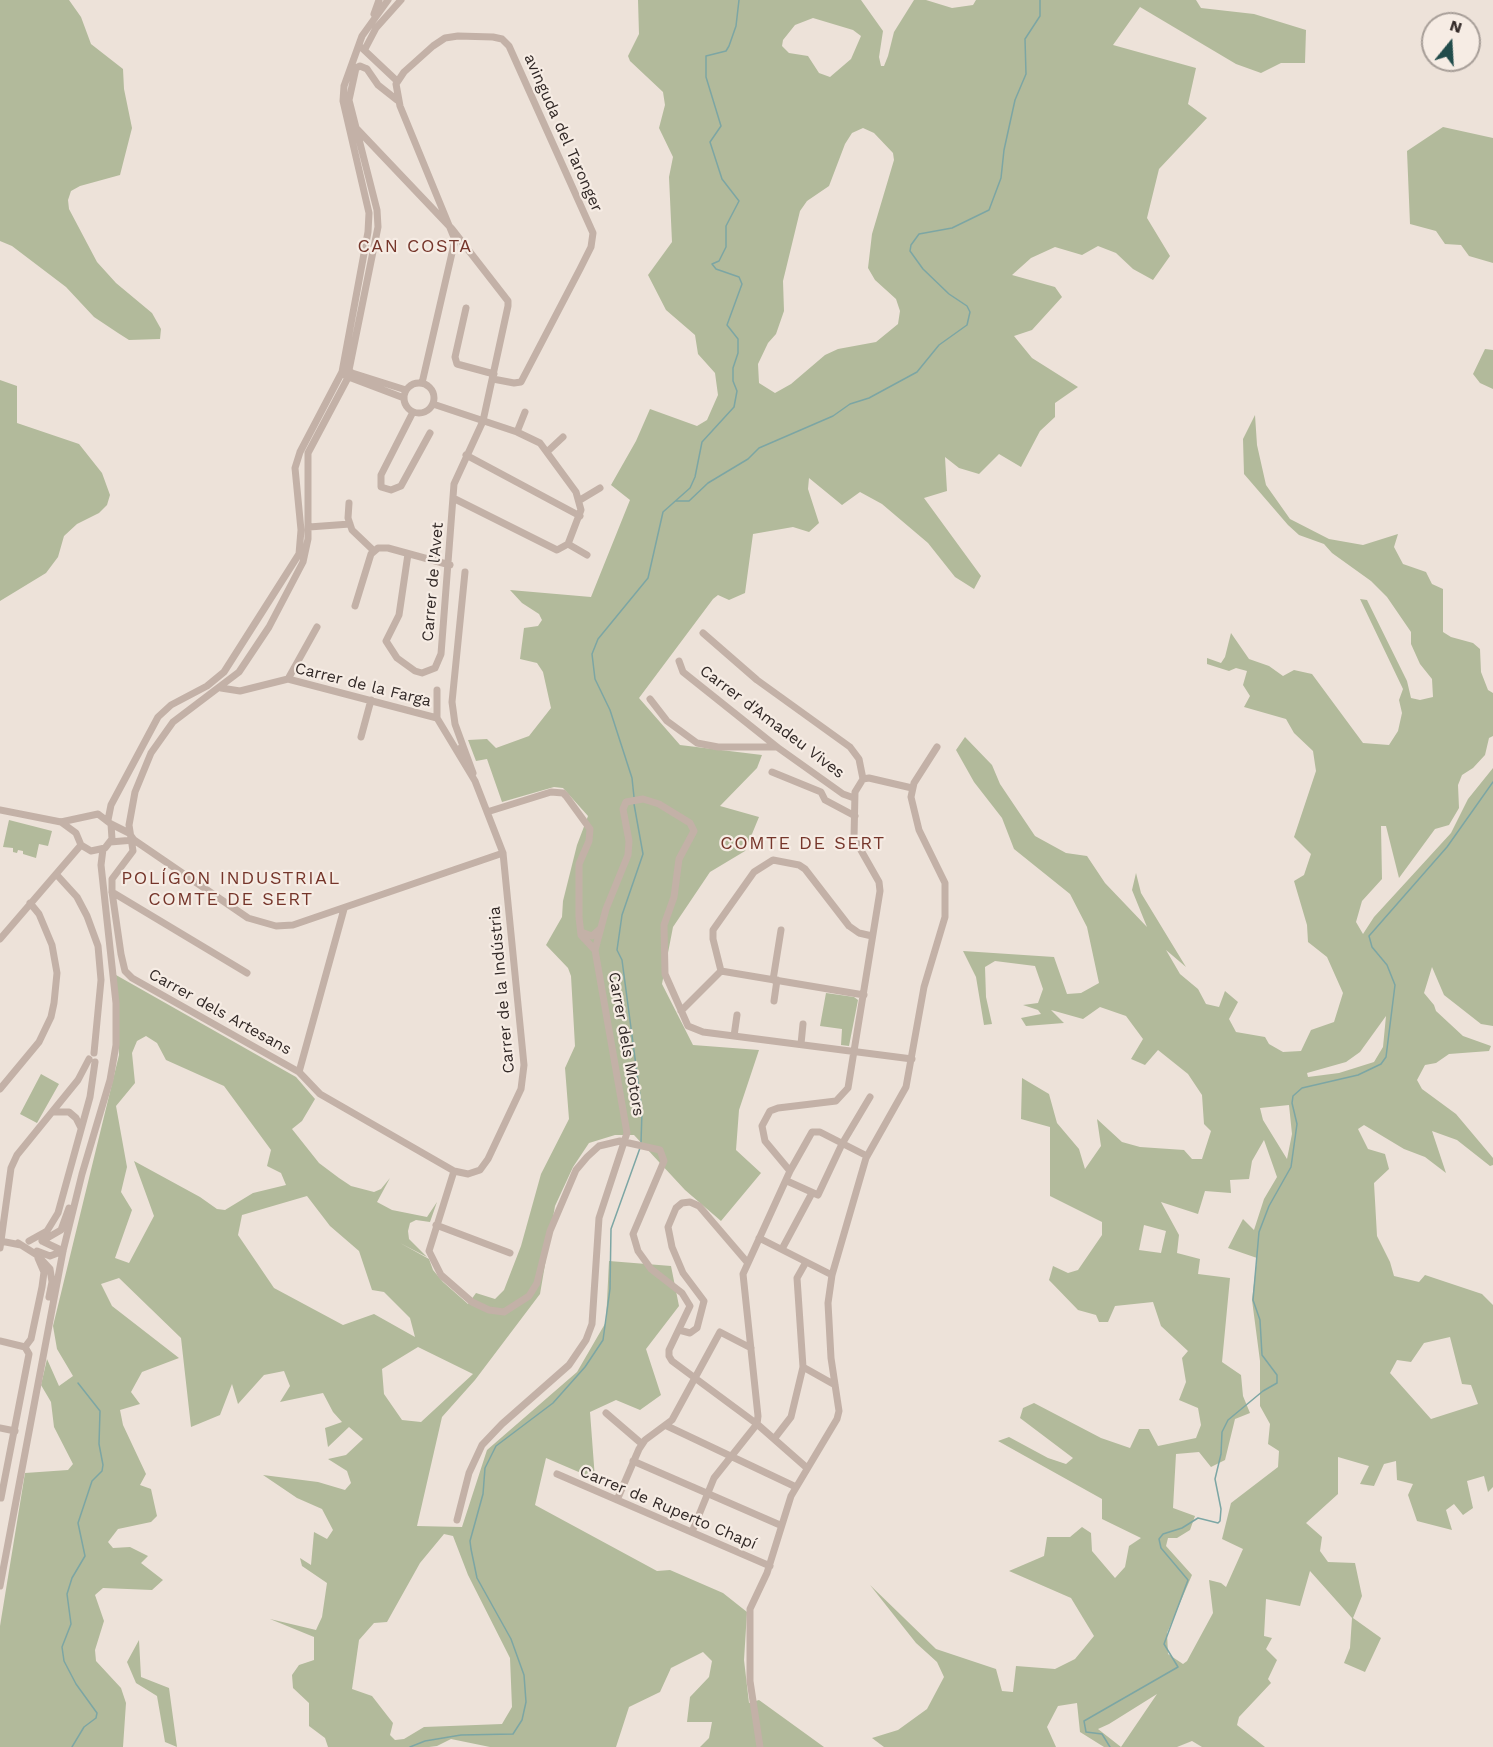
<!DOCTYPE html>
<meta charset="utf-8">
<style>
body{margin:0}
#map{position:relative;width:1493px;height:1747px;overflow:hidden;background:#ede2d9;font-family:"Work Sans",sans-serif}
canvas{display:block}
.north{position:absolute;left:1421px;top:12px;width:60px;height:60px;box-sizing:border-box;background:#f6ece4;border:2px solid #a79e98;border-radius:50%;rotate:18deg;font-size:16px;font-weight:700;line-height:24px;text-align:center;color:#312826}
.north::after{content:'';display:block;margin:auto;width:21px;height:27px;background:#214c4b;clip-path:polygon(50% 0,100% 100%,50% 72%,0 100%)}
</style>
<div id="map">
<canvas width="1493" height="1747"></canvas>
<div class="north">N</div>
</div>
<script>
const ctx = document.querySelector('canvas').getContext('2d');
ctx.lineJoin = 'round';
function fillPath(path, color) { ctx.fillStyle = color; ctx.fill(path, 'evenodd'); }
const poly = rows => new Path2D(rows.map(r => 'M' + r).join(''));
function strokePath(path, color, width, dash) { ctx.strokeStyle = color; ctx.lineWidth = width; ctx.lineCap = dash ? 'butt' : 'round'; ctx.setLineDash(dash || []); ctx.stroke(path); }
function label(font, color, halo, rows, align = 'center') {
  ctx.font = font + ' "Work Sans",sans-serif'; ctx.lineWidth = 4.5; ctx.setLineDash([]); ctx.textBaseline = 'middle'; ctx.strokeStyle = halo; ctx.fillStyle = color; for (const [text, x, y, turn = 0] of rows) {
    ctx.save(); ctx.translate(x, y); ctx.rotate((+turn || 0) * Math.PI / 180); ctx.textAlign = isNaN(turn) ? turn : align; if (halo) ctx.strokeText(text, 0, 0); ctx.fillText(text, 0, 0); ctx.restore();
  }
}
fillPath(poly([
 [0,0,69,0,81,17,91,44,123,69,124,89,132,128,120,175,80,186,71,191,68,200,69,209,97,262,116,283,152,313,161,329,160,339,129,340,118,333,94,317,66,287,12,246,0,241],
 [638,0,861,0,883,31,879,57,881,66,884,66,888,56,894,32,914,0,926,0,952,8,973,5,976,0,1196,0,1201,8,1254,14,1306,30,1305,63,1281,63,1261,73,1236,64,1140,7,1113,45,1196,68,1188,104,1207,118,1159,169,1147,218,1170,256,1153,280,1133,269,1116,253,1098,246,1082,255,1055,247,1031,258,1012,275,1055,287,1062,297,1032,330,1014,336,1032,358,1078,387,1055,403,1055,417,1040,431,1021,467,999,454,979,474,959,468,945,457,947,491,924,498,981,576,974,589,955,577,928,543,882,504,860,492,842,505,809,478,808,489,819,523,809,532,793,527,753,534,745,593,729,600,718,595,713,599,639,698,680,745,762,755,757,768,720,806,759,817,745,851,710,872,673,927,662,984,693,1045,759,1050,739,1110,736,1150,761,1173,721,1221,685,1190,634,1135,615,1135,589,1143,573,1167,555,1206,540,1294,475,1380,442,1417,417,1526,462,1527,487,1450,577,1372,606,1322,609,1261,671,1266,679,1306,646,1349,661,1395,640,1410,616,1400,590,1412,595,1479,546,1458,535,1505,657,1571,670,1570,723,1593,747,1612,744,1660,749,1703,759,1700,824,1747,700,1747,709,1738,712,1722,687,1722,690,1697,709,1677,712,1661,703,1652,671,1668,660,1692,629,1707,616,1747,490,1747,451,1739,437,1746,429,1747,328,1747,325,1738,309,1726,309,1703,293,1688,292,1675,299,1665,314,1660,314,1637,270,1619,316,1630,322,1617,327,1583,302,1566,300,1558,311,1565,314,1532,327,1539,333,1530,322,1509,297,1498,263,1475,318,1482,345,1490,351,1483,347,1471,328,1459,346,1455,363,1439,349,1427,328,1447,325,1428,342,1422,333,1412,323,1393,280,1402,290,1386,284,1371,264,1375,238,1404,232,1384,220,1415,191,1427,181,1338,119,1278,101,1284,112,1306,179,1358,142,1372,131,1392,140,1404,120,1410,123,1425,146,1474,140,1485,151,1489,157,1516,151,1522,118,1529,108,1542,113,1548,130,1547,148,1556,141,1563,163,1580,152,1590,103,1588,95,1595,104,1621,95,1650,96,1661,121,1688,126,1703,123,1747,0,1747,0,1626,25,1473,68,1470,73,1464,54,1427,51,1402,41,1385,47,1359,59,1386,73,1376,57,1349,53,1326,119,1055,116,975,296,1077,315,1099,302,1121,292,1129,319,1163,339,1178,351,1186,374,1192,381,1189,390,1178,377,1202,392,1210,427,1217,437,1202,430,1222,416,1220,410,1223,408,1231,409,1239,427,1257,400,1243,429,1259,433,1270,443,1282,468,1304,476,1293,495,1299,504,1290,521,1246,541,1174,569,1119,565,1068,575,1046,571,976,568,968,546,945,562,917,563,901,577,845,588,816,563,788,554,787,502,802,487,759,476,761,468,740,487,739,496,748,529,736,551,708,543,672,537,663,520,659,524,628,538,626,542,620,539,614,522,603,510,590,591,597,630,500,611,485,636,441,650,409,697,426,707,420,718,395,715,373,698,354,695,335,666,310,648,275,672,242,669,177,673,157,659,128,665,105,663,92,630,61,628,56,639,34],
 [813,18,853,30,861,36,851,59,830,77,819,73,808,56,789,53,782,46,783,40,795,25],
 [863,128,874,133,893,153,894,160,872,234,868,268,875,280,896,299,900,311,898,324,876,342,838,349,825,355,791,384,775,393,759,383,758,364,768,343,776,334,784,311,783,281,800,211,807,201,829,186,845,144,852,133],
 [146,1036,157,1043,166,1060,224,1086,271,1150,267,1166,281,1173,286,1185,253,1193,225,1210,217,1209,200,1197,134,1161,154,1216,129,1263,115,1258,132,1210,121,1192,127,1167,116,1106,135,1083,132,1053,137,1041],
 [307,1196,330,1226,359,1251,372,1290,384,1292,410,1318,415,1337,374,1314,343,1325,274,1288,238,1235,242,1215],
 [418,1347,473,1374,421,1422,402,1420,384,1394,382,1369],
 [444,1534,453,1536,468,1575,510,1658,512,1707,502,1724,424,1727,404,1739,395,1740,390,1735,393,1723,372,1696,352,1689,359,1640,374,1623,387,1622,420,1563],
 [1443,127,1493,138,1493,263,1469,256,1461,245,1445,244,1436,231,1410,224,1407,151],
 [1485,349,1493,350,1493,389,1480,383,1473,374],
 [0,380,17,386,17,423,79,444,102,473,110,495,107,505,99,513,77,524,64,536,58,557,46,573,0,601],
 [1255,415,1257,445,1266,485,1290,519,1329,539,1363,545,1398,534,1394,547,1403,564,1426,572,1432,584,1443,589,1443,632,1451,637,1473,643,1480,649,1481,672,1488,690,1493,693,1493,736,1489,738,1485,755,1473,768,1462,775,1458,785,1459,808,1449,825,1435,829,1399,878,1386,826,1381,826,1382,879,1362,901,1356,922,1363,934,1374,917,1451,833,1468,799,1493,768,1493,1026,1481,1024,1444,995,1432,967,1424,993,1434,1005,1436,1011,1463,1036,1491,1046,1489,1051,1449,1054,1436,1063,1425,1065,1417,1080,1422,1089,1456,1114,1493,1158,1493,1165,1490,1166,1457,1140,1432,1131,1446,1173,1425,1157,1404,1149,1364,1125,1358,1129,1368,1149,1385,1154,1389,1169,1374,1183,1377,1236,1390,1262,1394,1276,1419,1282,1425,1275,1482,1294,1493,1305,1493,1487,1488,1492,1484,1476,1467,1481,1473,1508,1463,1515,1454,1504,1446,1510,1452,1530,1417,1521,1408,1495,1413,1484,1397,1480,1396,1461,1384,1464,1374,1486,1360,1484,1369,1466,1338,1457,1338,1494,1306,1523,1322,1537,1320,1551,1328,1562,1355,1563,1362,1596,1353,1618,1381,1638,1365,1672,1344,1663,1350,1648,1352,1618,1310,1571,1300,1606,1266,1599,1264,1636,1272,1638,1266,1649,1277,1660,1268,1679,1271,1683,1239,1717,1237,1725,1265,1747,1202,1747,1192,1741,1177,1747,1104,1747,1080,1732,1077,1703,1058,1706,1047,1727,1056,1747,884,1747,872,1738,898,1730,927,1709,944,1677,937,1662,916,1643,870,1585,936,1649,996,1669,1002,1691,1013,1692,1016,1666,1055,1669,1075,1659,1094,1636,1071,1598,1009,1571,1044,1556,1047,1537,1070,1537,1082,1527,1091,1533,1092,1551,1115,1578,1125,1567,1129,1546,1141,1538,1102,1519,1102,1499,998,1441,1009,1437,1048,1458,1066,1464,1073,1458,1020,1418,1023,1408,1034,1403,1101,1438,1130,1448,1139,1429,1149,1429,1158,1446,1196,1438,1201,1425,1198,1408,1179,1400,1186,1382,1182,1358,1188,1351,1161,1326,1153,1302,1115,1306,1108,1322,1099,1322,1096,1315,1078,1310,1049,1280,1053,1266,1068,1273,1078,1270,1102,1235,1102,1222,1050,1196,1050,1127,1021,1119,1022,1078,1049,1094,1057,1123,1079,1149,1085,1169,1101,1146,1097,1119,1122,1142,1140,1147,1184,1150,1192,1159,1202,1159,1211,1131,1204,1124,1202,1095,1188,1074,1158,1050,1145,1065,1131,1059,1143,1039,1126,1016,1100,1007,1083,1019,1051,1010,1064,1023,1026,1026,1021,1018,1041,1014,1038,1010,1023,1005,1038,1003,1043,989,1035,966,995,961,985,967,986,997,992,1024,984,1025,976,977,963,951,1054,957,1067,994,1081,993,1099,983,1087,927,1070,894,1014,849,1002,818,974,782,956,750,965,737,992,765,1000,784,1035,836,1066,853,1087,856,1105,883,1147,927,1132,890,1136,873,1141,893,1186,967,1166,950,1180,974,1198,989,1206,1004,1219,1007,1225,991,1238,1002,1229,1019,1236,1032,1265,1037,1269,1044,1283,1052,1301,1051,1311,1030,1334,1022,1343,993,1327,957,1308,942,1307,925,1294,881,1304,875,1311,854,1294,837,1316,771,1313,751,1294,733,1286,719,1244,707,1250,696,1243,685,1247,671,1236,668,1229,671,1207,664,1207,658,1221,663,1225,657,1231,633,1249,659,1269,666,1283,676,1294,670,1312,674,1363,743,1389,745,1398,731,1402,713,1399,700,1403,689,1360,599,1367,600,1407,681,1411,698,1420,700,1433,697,1432,679,1420,664,1411,644,1411,632,1387,597,1371,581,1332,553,1324,544,1299,535,1288,525,1244,474,1243,439],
 [1386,1016,1383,1047,1374,1062,1339,1073,1308,1077,1307,1073,1346,1062,1360,1052],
 [1289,1105,1292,1134,1287,1159,1263,1120,1260,1108],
 [1264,1140,1277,1177,1264,1199,1254,1230,1243,1219,1228,1248,1257,1258,1252,1300,1260,1361,1260,1406,1270,1424,1268,1444,1279,1451,1278,1467,1231,1503,1222,1539,1243,1549,1226,1587,1221,1583,1209,1580,1213,1613,1187,1661,1183,1664,1168,1654,1167,1633,1192,1575,1166,1546,1168,1538,1177,1538,1190,1530,1195,1516,1173,1508,1176,1454,1199,1452,1211,1467,1225,1460,1235,1419,1250,1413,1243,1396,1241,1375,1222,1362,1230,1278,1198,1274,1200,1259,1177,1253,1179,1235,1161,1202,1198,1214,1205,1191,1231,1193,1230,1180,1249,1179,1252,1161],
 [1144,1225,1166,1231,1161,1253,1139,1250],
 [1450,1337,1462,1384,1471,1385,1478,1404,1431,1419,1390,1373,1397,1360,1411,1362,1424,1343],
 [1157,1694,1121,1747,1098,1729,1109,1724],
 [9,820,52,831,48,846,39,844,36,858,23,854,23,851,18,850,17,853,13,852,13,848,3,847],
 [826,993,854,997,858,1000,849,1046,841,1045,842,1029,820,1026],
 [41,1074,59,1084,37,1123,20,1114],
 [139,1640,141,1677,169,1688,177,1747,165,1742,157,1696,136,1683,127,1662]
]), '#b2ba9b');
strokePath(poly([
 [676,501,689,501,708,483,748,459,759,448,833,416,850,404,869,398,917,372,939,345,967,325,970,312,967,306,949,294,923,269,910,251,911,245,919,234,952,228,989,210,1001,178,1004,150,1015,100,1026,74,1025,39,1040,16,1040,0],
 [634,797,632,778,610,710,595,679,592,654,598,639,648,578,663,512,690,488,695,477,702,442,734,407,737,391,733,381,733,368,738,353,738,339,727,325,742,284,739,277,716,269,712,264,719,261,726,247,726,226,739,201,722,179,710,142,721,126,706,77,706,56,726,51,729,46,736,26,739,0],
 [634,804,643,854,622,915,617,950,622,960,642,1111,641,1143],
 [72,1747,84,1727,96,1718,97,1713,76,1684,64,1661,62,1647,71,1624,67,1594,72,1578,85,1556,78,1523,92,1481,102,1471,103,1465,99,1444,100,1411,78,1383],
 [410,1747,425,1741,461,1735,513,1734,522,1720,526,1702,524,1675,511,1639,477,1578,471,1549,470,1541,483,1494,485,1468,496,1446,553,1403,585,1367,603,1340,610,1289,611,1229,640,1148],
 [1110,1747,1102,1734,1086,1732,1084,1721,1178,1667,1164,1644,1188,1580,1161,1548,1159,1539,1163,1534,1182,1528,1198,1518,1218,1523,1220,1521,1221,1509,1215,1479,1221,1454,1222,1432,1228,1420,1263,1391,1277,1383,1277,1375,1262,1355,1260,1320,1253,1300,1259,1232,1269,1206,1291,1167,1297,1124,1292,1103,1293,1096,1302,1088,1358,1075,1381,1064,1386,1057,1395,985,1387,965,1372,947,1369,936,1447,847,1493,782]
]), '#7ca6a4', 1.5);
strokePath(poly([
 [374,14,379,0],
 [362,48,397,81],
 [365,49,376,28,401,0],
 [367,69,378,85,397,100],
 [357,129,452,229,508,301,508,306,483,421,454,484,441,654,435,668,422,673,415,671,397,658,386,641,399,615,408,554],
 [466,308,455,357,457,364,494,374],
 [349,370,378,227,377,210,349,100,356,68,360,66,367,69],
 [349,372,406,390],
 [351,372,308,453,308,539,303,562,269,627,239,672,173,722,151,753,135,792,129,825,133,851,112,879,112,892,121,954,125,971,132,978,299,1072,320,1094,454,1171,468,1174,480,1170,488,1159,521,1089,524,1065,503,853,475,781,437,718],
 [346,376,404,398],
 [422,383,455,240,400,106,396,84,404,72,433,46,445,38,458,36,493,37,502,39,509,46,593,233,591,247,580,269,521,382,514,383,493,379],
 '404 398a15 15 0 1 1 30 0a15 15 0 1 1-30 0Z',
 [433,404,517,432,540,443,576,492,581,510,568,544,557,550,453,498],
 [413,412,381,475,381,487,391,490,401,486,430,433],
 [517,432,525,412],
 [548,451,563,437],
 [466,455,580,516],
 [580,500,600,488],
 [349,503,348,518,352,530,374,551],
 [309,527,350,524],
 [568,544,587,555],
 [355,606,371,554,378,548,388,548,450,565],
 [703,633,757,680,850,747,859,759,863,779],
 [679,661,683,672,777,747,843,794,854,798],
 [288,679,317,627],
 [221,688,240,691,288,679,437,718],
 [650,699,667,721,697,743,718,747,777,747],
 [437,718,437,690],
 [361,737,371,700],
 [463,746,473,773],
 [457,751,463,746,455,724,452,702,465,572],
 [772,772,821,792,825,800,855,816],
 [0,810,61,822,98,814,111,824,112,839,105,848,91,851,81,845,76,833,61,822],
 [487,812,551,792,563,793,566,796,590,829,589,841,579,864,579,917,581,935,595,950],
 [108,820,111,805,158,717,171,705,207,686,224,672,299,554,301,530,295,468,300,452,342,372,368,232,369,213,343,101,344,86,362,36,388,0],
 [111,824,129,833,134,840,248,918,276,926,293,925,503,853],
 [110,842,134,840],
 [56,874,77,897,87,916,98,946,101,980,94,1053],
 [112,892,247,973],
 [581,932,592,936,601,928],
 [0,939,81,845],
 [721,971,713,939,713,930,754,872,773,860,799,865,805,869,849,926,859,933,872,936],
 [721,971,864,995],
 [773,980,781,930],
 [774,1001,777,980],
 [681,1011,721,971],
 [734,1036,737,1015],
 [801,1044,803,1024],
 [299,1072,344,909],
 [0,1089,39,1042,51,1017,54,1003,57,973,52,945,39,914,30,903],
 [54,1112,69,1112,76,1118,81,1128],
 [454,1171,429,1251,441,1275,472,1302,489,1310,504,1312,529,1296,537,1283,550,1231,576,1170,587,1157,599,1146,620,1141,660,1150,664,1161,633,1234,638,1251,651,1269,682,1293,690,1306,669,1350,669,1356,672,1361,757,1424,807,1468],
 [790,1171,812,1132,820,1132,867,1156],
 [787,1181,818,1195,842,1144,870,1097],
 [436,1225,510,1253],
 [759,1238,832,1275],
 [0,1241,21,1245],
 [29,1241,47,1231,58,1213,90,1097,95,1062],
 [42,1241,61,1230,69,1208],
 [44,1242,63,1251],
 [18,1243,37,1255,50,1269,52,1282,49,1297],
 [0,1248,11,1168,17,1155,78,1080,89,1059],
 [782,1249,812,1193],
 [37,1251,50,1256,63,1251],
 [679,1330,690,1333,697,1328,704,1301,683,1273,672,1247,668,1227,676,1208,682,1203,690,1202,699,1206,747,1262],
 [0,1341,25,1347],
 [25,1347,31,1339,42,1287,44,1272,38,1258],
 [803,1367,835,1385],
 [606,1413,642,1444],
 [667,1426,796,1487],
 [0,1428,15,1431],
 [774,1439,791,1417,803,1367,797,1278,806,1262],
 [633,1461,780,1525],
 [557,1474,770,1566],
 [1,1498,29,1354,25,1347],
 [617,1500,639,1449,645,1440,672,1420,720,1332,751,1348],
 [457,1520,469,1473,482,1445,502,1424,569,1365,586,1340,592,1324,599,1218,627,1133,595,950,606,909,628,855,629,841,623,809,626,802,643,799,659,804,690,823,694,831,679,859,674,897,664,925,665,974,688,1026,703,1032,912,1059],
 [692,1532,714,1478,757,1424,758,1416,743,1274,790,1171,765,1141,762,1126,770,1111,778,1108,836,1101,848,1088,880,891,879,882,854,838,855,792,863,779,869,778,912,788],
 [0,1586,63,1251,82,1174,110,1080,116,1045,116,1003,101,865,103,849],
 [760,1747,750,1681,750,1609,767,1573,791,1496,837,1419,839,1411,831,1358,828,1303,832,1275,866,1158,906,1087,924,987,945,917,945,883,919,830,911,797,914,783,937,747]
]), '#c3b1a7', 7);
label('16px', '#312826', '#f6ece4', [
 ["avinguda del Taronger",563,133,66],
 ["Carrer de l'Avet",433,582,-85],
 ["Carrer de la Farga",363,685,14],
 ["Carrer d'Amadeu Vives",772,722,37],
 ["Carrer de la Indústria",502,990,-95],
 ["Carrer dels Artesans",220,1012,29],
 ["Carrer dels Motors",626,1044,80],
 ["Carrer de Ruperto Chapí",668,1508,23]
]);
ctx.letterSpacing = '1.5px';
label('18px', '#75352a', '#f6ece4', [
 ["CAN COSTA",415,247],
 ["COMTE DE SERT",803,844],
 ["POLÍGON INDUSTRIAL",231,879],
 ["COMTE DE SERT",231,900]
]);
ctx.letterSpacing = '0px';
</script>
